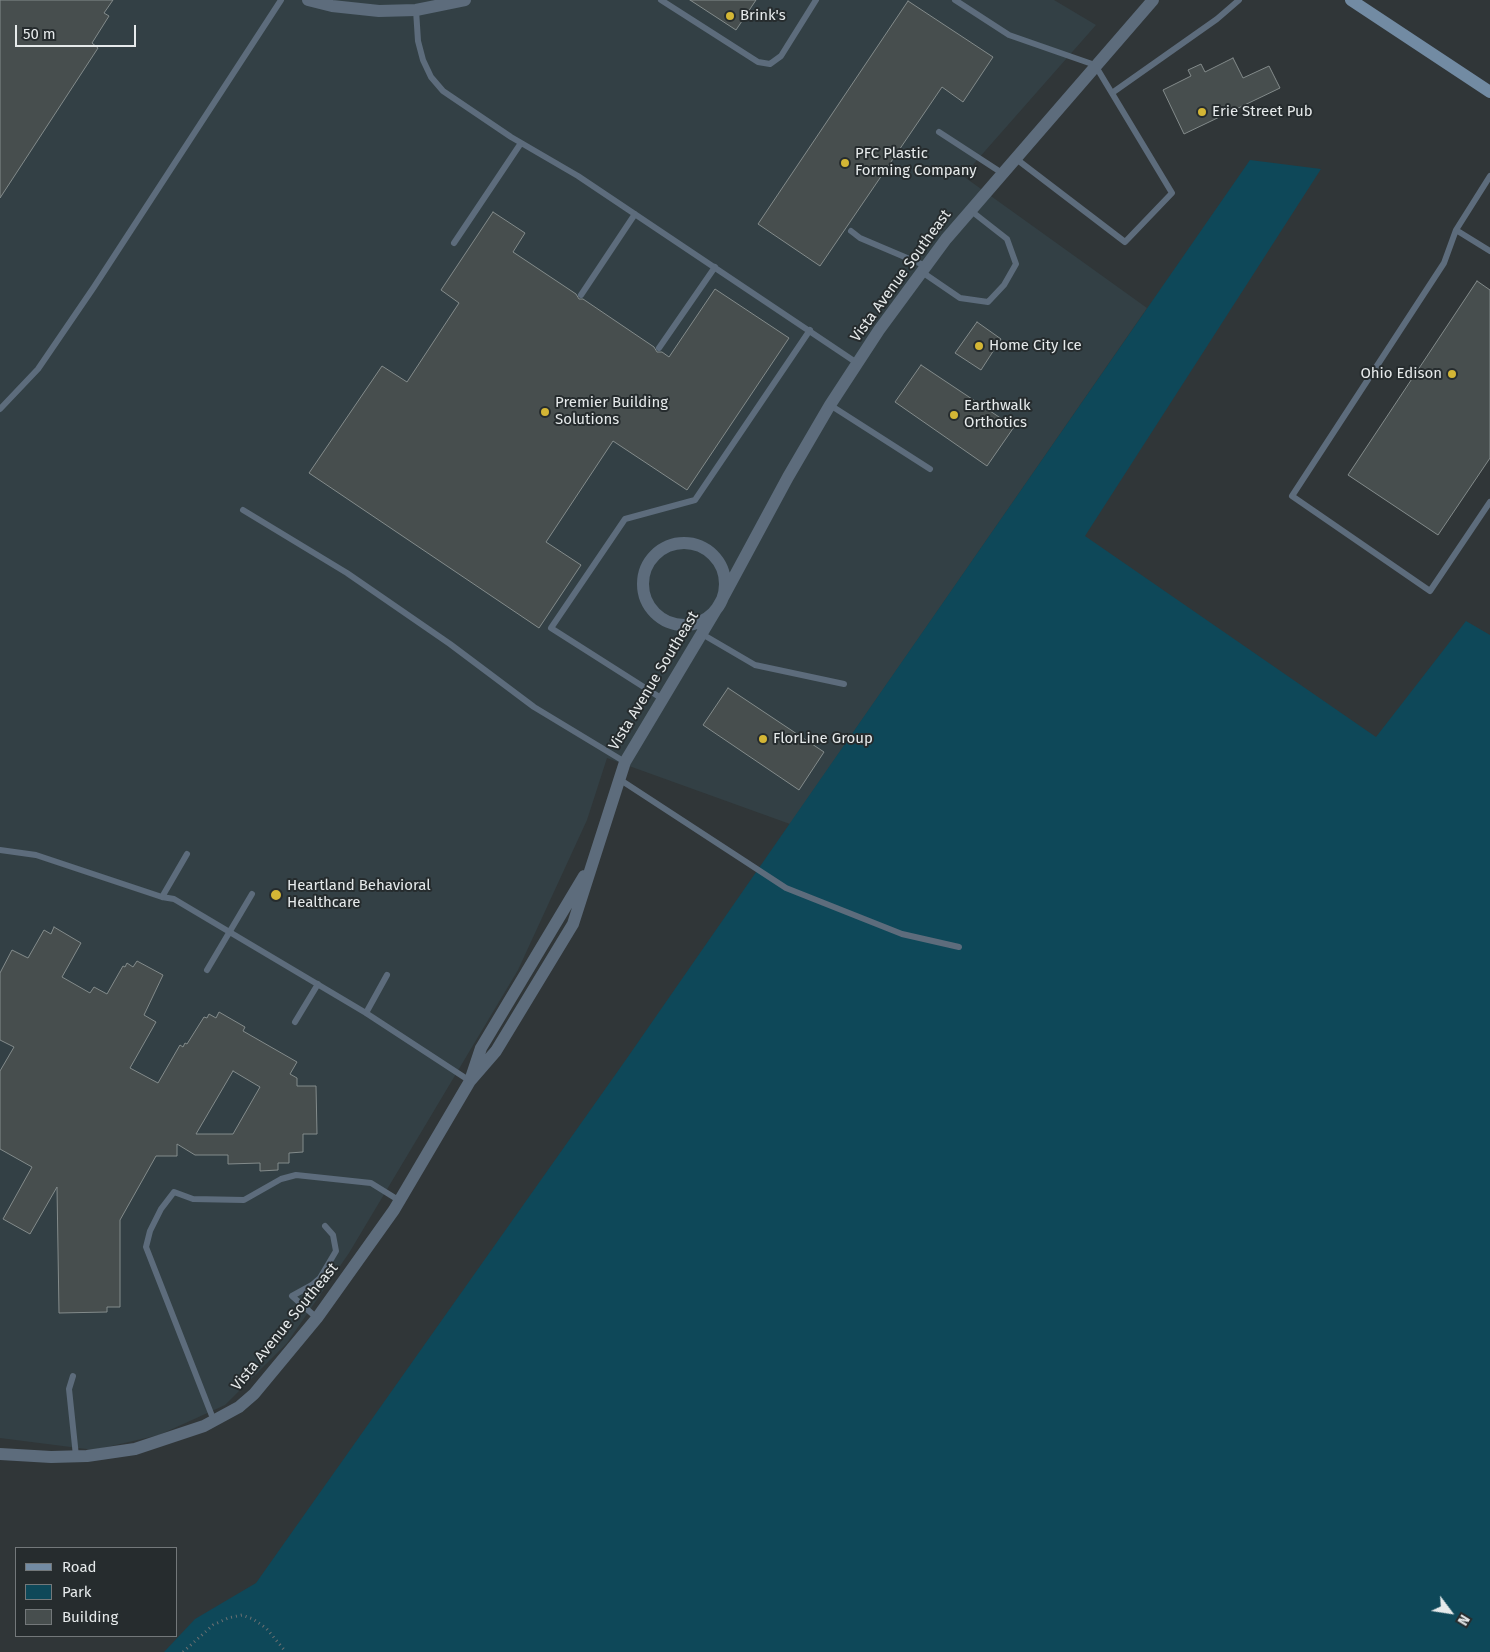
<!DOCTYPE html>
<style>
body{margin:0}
#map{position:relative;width:1490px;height:1652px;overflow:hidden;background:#303638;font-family:"Fira Sans",sans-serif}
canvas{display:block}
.legend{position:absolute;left:15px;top:1547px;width:162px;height:90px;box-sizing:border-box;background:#262c2e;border:1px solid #73787a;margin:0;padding:6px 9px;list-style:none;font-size:15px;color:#e6eaeb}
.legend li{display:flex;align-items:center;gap:10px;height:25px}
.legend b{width:25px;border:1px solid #73787a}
.north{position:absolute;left:1425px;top:1587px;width:50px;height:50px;-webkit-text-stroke:4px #262c2e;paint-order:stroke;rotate:121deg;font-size:14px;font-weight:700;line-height:20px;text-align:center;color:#e6eaeb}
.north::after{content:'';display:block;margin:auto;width:18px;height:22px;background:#e6eaeb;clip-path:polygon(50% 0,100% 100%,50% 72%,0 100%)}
.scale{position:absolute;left:15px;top:25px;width:121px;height:22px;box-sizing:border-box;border:2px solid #e6eaeb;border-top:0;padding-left:6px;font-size:15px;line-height:18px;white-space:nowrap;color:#e6eaeb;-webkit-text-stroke:4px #262c2e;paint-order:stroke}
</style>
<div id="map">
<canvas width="1490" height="1652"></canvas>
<ul class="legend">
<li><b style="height:6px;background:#728ba3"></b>Road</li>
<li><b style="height:14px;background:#0e4859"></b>Park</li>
<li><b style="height:14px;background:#474e4e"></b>Building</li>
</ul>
<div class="north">N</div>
<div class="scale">50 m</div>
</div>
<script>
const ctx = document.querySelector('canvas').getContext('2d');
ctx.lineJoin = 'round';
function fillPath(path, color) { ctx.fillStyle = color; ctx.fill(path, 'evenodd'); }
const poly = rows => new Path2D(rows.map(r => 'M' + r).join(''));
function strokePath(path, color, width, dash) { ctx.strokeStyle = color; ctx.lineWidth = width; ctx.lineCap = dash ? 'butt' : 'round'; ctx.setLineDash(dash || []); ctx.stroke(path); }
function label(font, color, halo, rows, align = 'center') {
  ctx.font = font + ' "Fira Sans",sans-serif'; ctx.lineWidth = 4; ctx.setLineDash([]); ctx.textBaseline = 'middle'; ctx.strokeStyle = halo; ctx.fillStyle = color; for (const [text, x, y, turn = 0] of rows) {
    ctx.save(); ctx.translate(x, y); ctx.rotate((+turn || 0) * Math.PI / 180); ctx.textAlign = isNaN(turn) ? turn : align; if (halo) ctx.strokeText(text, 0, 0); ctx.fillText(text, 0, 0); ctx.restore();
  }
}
fillPath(poly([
 [0,0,1054,0,1096,25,963,176,1147,308,790,824,607,758,587,820,518,970,349,1253,287,1343,225,1405,159,1435,94,1450,0,1438]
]), '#334045');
fillPath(poly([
 [1250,160,1321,169,1085,536,1376,737,1466,621,1490,635,1490,1652,164,1652,195,1619,256,1583,625,1061]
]), '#0e4859');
const building = poly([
 [0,0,113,0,104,13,109,16,92,43,98,48,0,198,0,0],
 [690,0,756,0,736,30,690,0],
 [908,1,993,57,963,102,942,87,820,266,758,224,908,1],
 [1233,58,1243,78,1269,66,1280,88,1184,134,1163,90,1191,76,1188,70,1201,64,1205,72,1233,58],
 [493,212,525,233,513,252,576,294,579,299,583,299,654,347,657,352,662,352,669,357,715,289,789,338,687,490,613,441,546,542,581,565,539,628,309,473,382,366,407,382,459,303,441,290,493,212],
 [1477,281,1490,290,1490,458,1438,535,1348,475,1477,281],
 [977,322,1001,339,981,370,955,353,977,322],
 [921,365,1014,427,987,466,895,402,921,365],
 [728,688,824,752,799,790,703,725,728,688],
 [54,927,81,943,62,977,90,993,94,987,107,994,123,966,125,967,127,963,133,967,137,961,163,975,144,1015,156,1022,130,1068,158,1083,180,1045,183,1047,185,1043,187,1044,204,1017,207,1018,209,1014,216,1018,219,1012,245,1027,243,1031,297,1062,290,1074,297,1078,297,1086,316,1086,317,1134,303,1134,303,1152,289,1153,289,1163,278,1163,278,1170,260,1171,260,1163,228,1164,228,1155,195,1155,177,1144,177,1156,156,1156,120,1220,120,1307,107,1307,107,1312,59,1313,57,1187,30,1234,3,1219,32,1167,0,1149,0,1071,14,1047,0,1040,0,973,12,950,28,958,44,930,51,934,54,927],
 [233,1071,260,1087,233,1134,196,1134,233,1071]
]);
fillPath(building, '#474e4e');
strokePath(building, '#838b8b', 1);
strokePath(poly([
 [183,1652,213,1625,228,1618,242,1615,253,1619,266,1628,286,1652]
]), '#6c7173', 3, [1, 4]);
strokePath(poly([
 [661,0,758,62,770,64,781,56,816,0],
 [955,0,1009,35,1095,65,1172,193,1125,242,1015,158],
 [416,10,418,41,423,60,431,77,443,91,511,137,578,176,857,363],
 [1112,93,1217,19,1239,0],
 [939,132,1002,173],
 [1490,176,1456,230,1490,251],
 [1456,230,1444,263,1292,496,1430,591,1490,502],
 [851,231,860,238,926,266],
 [454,243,521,143],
 [922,272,960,298,988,302,1004,285,1016,264,1007,239,970,210],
 [581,295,635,214],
 [659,348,715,267],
 [830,405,930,469],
 [0,409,38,369,94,287,281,0],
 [243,510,347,573,450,644,534,707,625,762],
 [702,634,755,665,844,684],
 [661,698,551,628,625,519,695,500,810,330],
 [619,779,786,888,902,934,959,947],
 [0,850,36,855,162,897,174,899,366,1013,470,1081],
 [162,897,187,854],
 [207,970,252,894],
 [366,1013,387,975],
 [295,1022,318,984],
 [317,1318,292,1296,312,1285,320,1278,336,1251,333,1235,325,1226],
 [73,1376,69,1389,76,1456],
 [214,1421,146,1247,150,1231,161,1209,174,1192,193,1199,244,1200,281,1179,296,1175,371,1183,400,1201]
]), '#5d6c7c', 6);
strokePath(poly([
 [308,0,332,6,379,11,416,10,465,0],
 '643 584a41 41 0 1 1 82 0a41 41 0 1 1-82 0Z',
 [470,1081,496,1051,573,924,625,762,720,603,788,477,830,405,879,330,946,239,1153,0],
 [0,1454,51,1457,87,1456,135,1449,204,1426,239,1407,254,1394,317,1318,394,1210,470,1081,481,1048,584,876]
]), '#5d6c7c', 12);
strokePath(poly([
 [1351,0,1490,92]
]), '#728ba3', 12);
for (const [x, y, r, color] of [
 [730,16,5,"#d4b635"],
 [1202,112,5,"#d4b635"],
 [845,163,5,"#d4b635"],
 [979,346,5,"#d4b635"],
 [1452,374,5,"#d4b635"],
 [545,412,5,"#d4b635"],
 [954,415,5,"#d4b635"],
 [763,739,5,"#d4b635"],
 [276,895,6,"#d4b635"]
]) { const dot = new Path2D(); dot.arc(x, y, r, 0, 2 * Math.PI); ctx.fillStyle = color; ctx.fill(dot); strokePath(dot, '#262c2e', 2); }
label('15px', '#e6eaeb', '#262c2e', [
 ["Brink's",740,16],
 ["Erie Street Pub",1212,112],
 ["PFC Plastic",855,154],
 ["Forming Company",855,171],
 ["Home City Ice",989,346],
 ["Ohio Edison",1442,374,"right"],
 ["Premier Building",555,403],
 ["Solutions",555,420],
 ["Earthwalk",964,406],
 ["Orthotics",964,423],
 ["FlorLine Group",773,739],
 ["Heartland Behavioral",287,886],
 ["Healthcare",287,903]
], 'left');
label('15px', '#e6eaeb', '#262c2e', [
 ["Vista Avenue Southeast",901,276,-54],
 ["Vista Avenue Southeast",654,681,-59],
 ["Vista Avenue Southeast",285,1327,-51]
]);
</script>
